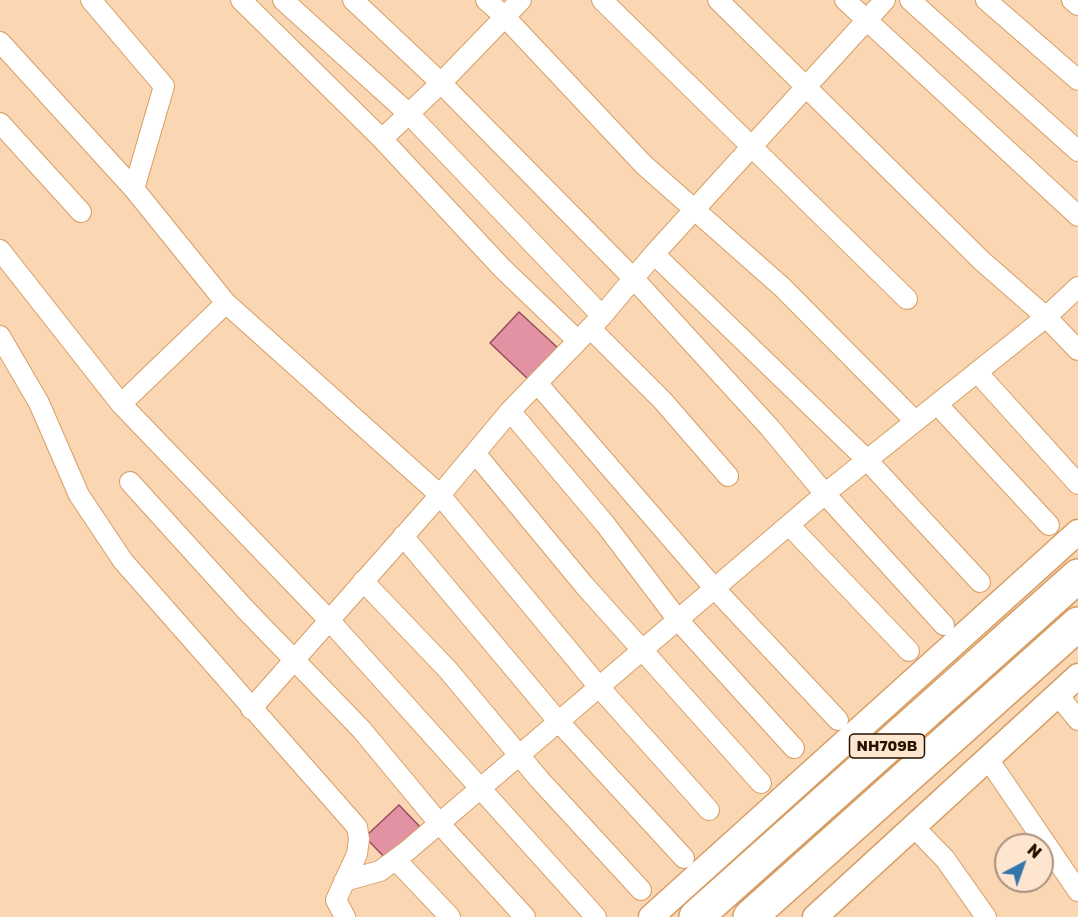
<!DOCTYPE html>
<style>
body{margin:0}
#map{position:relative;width:1078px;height:917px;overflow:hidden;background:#fad6b3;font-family:"Golos Text",sans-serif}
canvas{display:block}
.north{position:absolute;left:994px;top:833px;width:60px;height:60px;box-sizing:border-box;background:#fee5cf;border:2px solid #a8917c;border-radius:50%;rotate:41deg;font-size:16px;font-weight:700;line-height:24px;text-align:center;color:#271200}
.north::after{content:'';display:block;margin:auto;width:21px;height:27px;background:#3376ac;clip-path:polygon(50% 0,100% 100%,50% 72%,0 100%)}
</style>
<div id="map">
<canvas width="1078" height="917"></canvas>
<div class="north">N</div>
</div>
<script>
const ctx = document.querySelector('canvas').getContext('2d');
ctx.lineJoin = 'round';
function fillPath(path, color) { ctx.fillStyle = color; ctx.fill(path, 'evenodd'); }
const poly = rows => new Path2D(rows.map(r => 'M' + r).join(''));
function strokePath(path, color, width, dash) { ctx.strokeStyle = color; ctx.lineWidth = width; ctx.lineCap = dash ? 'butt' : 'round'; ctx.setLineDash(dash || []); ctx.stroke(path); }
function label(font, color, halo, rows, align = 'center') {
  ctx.font = font + ' "Golos Text",sans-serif'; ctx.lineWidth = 4.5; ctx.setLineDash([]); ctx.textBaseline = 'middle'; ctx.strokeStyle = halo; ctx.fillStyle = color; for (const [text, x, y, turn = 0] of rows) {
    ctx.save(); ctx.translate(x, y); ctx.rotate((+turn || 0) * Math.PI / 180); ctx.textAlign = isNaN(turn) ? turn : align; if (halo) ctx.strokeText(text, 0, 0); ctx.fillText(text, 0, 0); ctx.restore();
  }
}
const building = poly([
 [519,312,558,348,529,380,490,343,519,312],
 [399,805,424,831,390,863,365,837,399,805]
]);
fillPath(building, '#e392a3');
strokePath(building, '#964c5e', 1.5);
const minor = poly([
 [91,0,164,86,134,189],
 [241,0,382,139,502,268,577,340],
 [283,0,409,114,602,316],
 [353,0,441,83,634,279,770,428,825,494,944,625],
 [486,0,504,16,644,165,782,287,915,421],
 [602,0,907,299],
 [718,0,982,261,1046,317,1078,350],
 [845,0,1078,216],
 [910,0,1078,151],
 [986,0,1078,80],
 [1072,0,1078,5],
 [0,42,134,189,226,303,440,495,599,687,709,810],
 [0,123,81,212],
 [382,139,441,83,521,0],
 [0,250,121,404,329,620,596,917],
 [654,254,867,460,980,582],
 [590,328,663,401,728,476],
 [0,336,39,403,79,495,123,561,357,827,359,839,357,854,336,900,345,917],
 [977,372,1078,484],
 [537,383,715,589,838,720],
 [121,404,226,303],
 [937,404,1049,525],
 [510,411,605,524,678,620,794,748],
 [475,453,584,585,761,783],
 [130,482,245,609,361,729,439,823,525,917],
 [789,525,909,651],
 [403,536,558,721,684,858],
 [363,581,448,670,539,779,641,890],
 [1057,694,1078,720],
 [251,709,440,495,510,411,602,316,654,254,885,0],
 [988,759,1078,891],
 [914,827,945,859,986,917],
 [396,860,450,917],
 [344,881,380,871,407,851,832,488,1046,317,1078,287]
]);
const tertiary = poly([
 [651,917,1078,532],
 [815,917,1078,676]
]);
const motorway = poly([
 [696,917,1078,576],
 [750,917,1078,624]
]);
strokePath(minor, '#d79e64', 22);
strokePath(tertiary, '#d79e64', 27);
strokePath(motorway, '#d79e64', 36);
strokePath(minor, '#fff', 20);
strokePath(tertiary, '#fff', 24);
strokePath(motorway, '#fff', 33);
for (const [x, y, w] of [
 [887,746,75]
]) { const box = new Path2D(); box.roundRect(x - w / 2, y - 12, w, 24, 4.5); ctx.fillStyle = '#fee5cf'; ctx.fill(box); strokePath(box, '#271200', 1.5); }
label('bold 15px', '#271200', null, [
 ["NH709B",887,746]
]);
</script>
